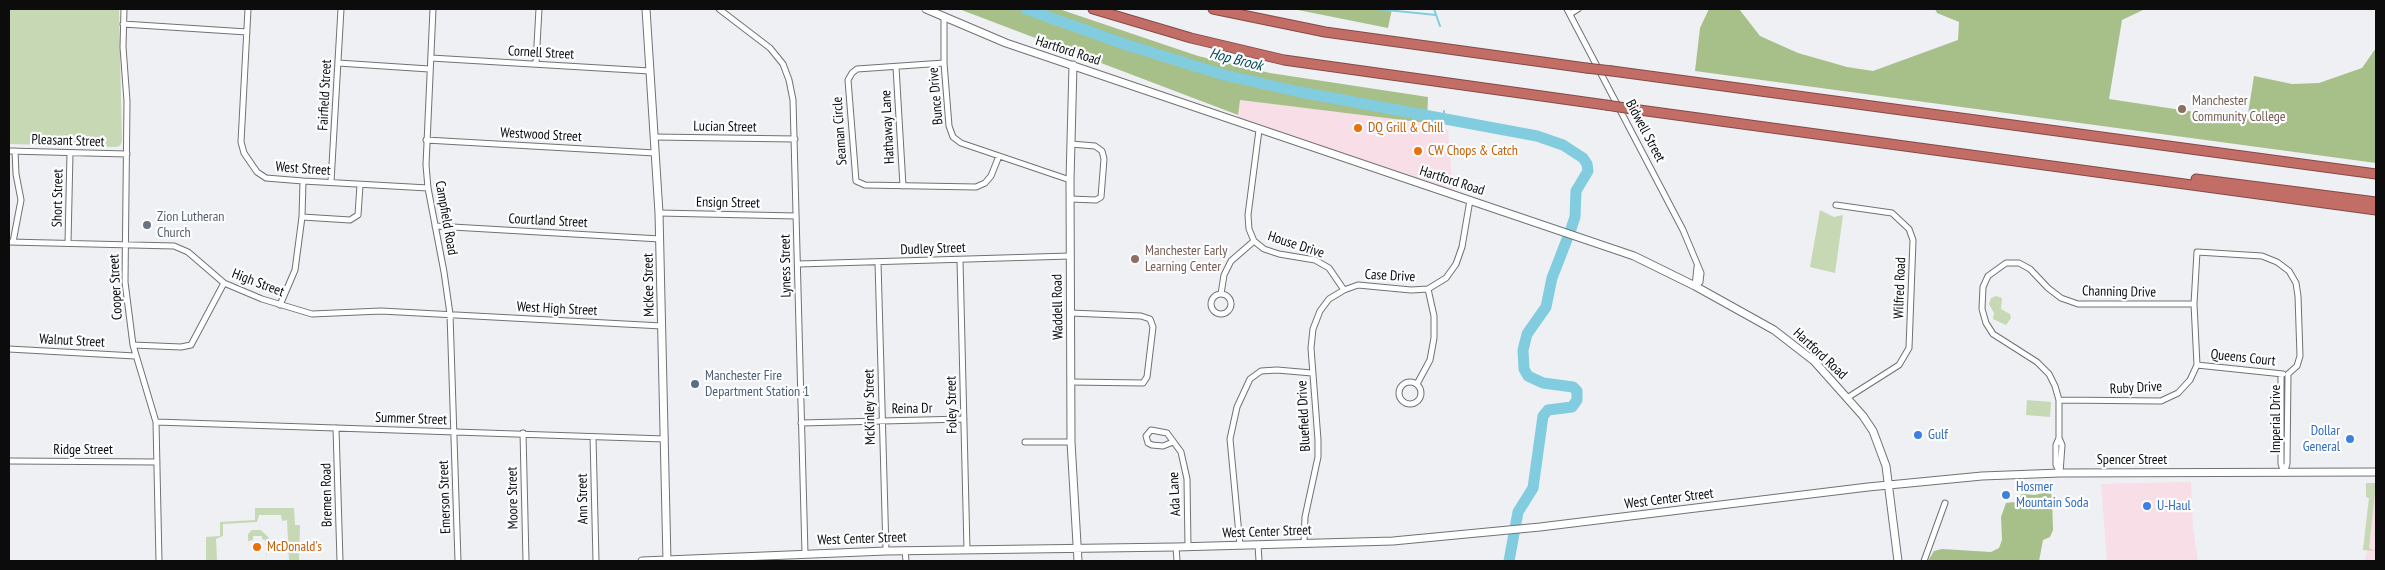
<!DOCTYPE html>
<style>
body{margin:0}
#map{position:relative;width:2385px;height:570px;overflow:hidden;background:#eef0f3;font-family:"PT Sans Narrow",sans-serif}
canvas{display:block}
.frame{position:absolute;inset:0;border:10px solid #0c0c0d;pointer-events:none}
</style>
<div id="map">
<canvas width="2385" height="570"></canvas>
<div class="frame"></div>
</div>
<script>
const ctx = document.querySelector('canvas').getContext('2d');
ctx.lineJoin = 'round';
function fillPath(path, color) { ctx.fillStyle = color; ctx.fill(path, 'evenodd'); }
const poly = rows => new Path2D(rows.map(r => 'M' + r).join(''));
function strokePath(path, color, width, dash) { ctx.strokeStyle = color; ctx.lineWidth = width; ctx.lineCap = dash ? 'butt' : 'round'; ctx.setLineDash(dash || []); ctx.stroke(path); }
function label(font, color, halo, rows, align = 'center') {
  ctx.font = font + ' "PT Sans Narrow",sans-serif'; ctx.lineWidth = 4.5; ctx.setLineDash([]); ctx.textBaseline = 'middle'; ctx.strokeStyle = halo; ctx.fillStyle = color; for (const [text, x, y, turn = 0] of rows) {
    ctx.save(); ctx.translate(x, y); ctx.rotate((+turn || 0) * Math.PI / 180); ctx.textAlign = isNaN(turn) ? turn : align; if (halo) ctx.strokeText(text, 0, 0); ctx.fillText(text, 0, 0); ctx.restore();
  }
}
fillPath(poly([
 [1240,100,1427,123,1448,130,1453,191,1237,119],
 [2191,482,2193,529,2198,561,2107,561,2101,484],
 [2366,483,2376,483,2376,561,2365,561,2367,550,2363,550,2369,498,2366,497]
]), '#f8dee6');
fillPath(poly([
 [9,9,119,9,122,141,120,146,115,147,9,144],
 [1820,210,1834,217,1843,215,1835,273,1810,267],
 [1996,296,2002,298,2001,309,2010,314,2011,318,2006,325,1993,319,1994,313,1989,304,1991,298],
 [2027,400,2051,402,2050,417,2026,415],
 [2366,483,2376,483,2369,548,2375,551,2363,550,2369,498,2366,497],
 [255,508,294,508,295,525,300,525,299,561,289,561,287,520,282,521,281,515,259,515,257,522,223,524,223,536,216,539,217,561,206,561,206,537,220,536,220,522,255,520],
 [252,530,261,530,271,540,267,540,267,560,265,540,262,539,262,536,253,536,253,540,248,541,248,534]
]), '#c7d8b4');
fillPath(poly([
 [959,9,1059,9,1198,56,1270,73,1428,97,1427,123,1240,100,1238,115],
 [1293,9,1392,9,1388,28],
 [1709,9,1739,9,1760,36,1798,53,1847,67,1873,71,1958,40,1959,22,1937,13,1935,9,2145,9,2122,20,2109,99,2247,120,2254,76,2292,84,2319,83,2362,68,2376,48,2376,163,1695,71,1700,28],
 [2043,493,2051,494,2052,497,2053,530,2050,537,2043,540,2039,561,1928,561,1934,551,1942,549,1991,552,1999,548,2002,540,2001,517,2006,503,2015,502,2022,494,2035,495]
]), '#a7bf89');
strokePath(poly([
 [1377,9,1436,15],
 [1434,9,1440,26],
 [1444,111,1444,118]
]), '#82ccdf', 2);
strokePath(poly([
 [1026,9,1124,44,1224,75,1300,92,1537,136,1563,145,1583,158,1587,164,1588,171,1576,191,1575,217,1571,229,1552,278,1546,307,1527,334,1523,350,1524,369,1528,376,1543,383,1573,387,1577,391,1577,400,1572,407,1548,410,1543,416,1533,488,1518,512,1509,561]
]), '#82ccdf', 11);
const street = poly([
 [124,9,123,47,127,101,125,282,133,345,156,422,159,561],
 [248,9,241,142,244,153,257,172,266,178,303,181,428,188],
 [433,9,426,165,428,188,444,272,450,314,458,561],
 [719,9,770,48,783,64,789,80,793,100,805,554],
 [1567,9,1683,230,1701,273,1700,282,1695,286],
 [1570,14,1578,9],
 [944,17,944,63,949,126,953,137,961,143,1070,180],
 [123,24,247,32],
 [431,58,650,71],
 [338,63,429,69],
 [536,63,539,9],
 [944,63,857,69,852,73,848,80,856,181,865,185,976,187,985,183,991,176,999,156],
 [896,67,903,186],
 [1259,130,1248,215,1249,229,1254,241,1264,249,1279,254,1315,260,1329,268,1344,290],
 [654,137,795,139],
 [426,140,655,153],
 [9,151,127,154],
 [331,182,341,9],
 [1070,199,1096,200,1101,197,1104,159,1102,151,1095,146,1071,144],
 [1836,205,1892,213,1909,229,1913,240,1909,348,1899,365,1847,398],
 [659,213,796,216],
 [302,217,350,220,358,215,360,185],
 [435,226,660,239],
 [9,242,174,246,188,252,224,283,262,299,312,314,381,311,662,326],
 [13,242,21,200,16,174,15,151],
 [68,243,70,153],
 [960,260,967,550],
 [878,262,886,551],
 [798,264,1070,256],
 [1695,286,1697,267],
 [1221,294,1224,275,1231,261,1254,241],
 '1211 304a10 10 0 1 1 20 0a10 10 0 1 1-20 0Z',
 [280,305,295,270,302,217,303,181],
 [1071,313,1141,316,1150,319,1153,327,1147,377,1143,383,1071,382],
 [133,345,181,347,191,345,224,283],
 [9,349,135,356],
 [2197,365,2283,374],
 [2281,374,2281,464,2284,472],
 '1399 393a11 11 0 1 1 22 0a11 11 0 1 1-22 0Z',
 [1417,384,1430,360,1434,338,1434,316,1428,289],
 [2059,400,2161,401,2178,393,2190,380,2197,365,2194,304,2197,252,2262,256,2277,262,2289,271,2296,283,2298,296,2300,356,2297,366,2288,374,2287,464,2284,473],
 [156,422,665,439],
 [801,423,964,419],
 [336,428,340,561],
 [523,433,526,561],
 [593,437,596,561],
 [2059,438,2056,445,2056,465,2060,473],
 [1025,442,1071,442],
 [1173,442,1163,446,1152,445,1148,443,1146,436,1151,430,1167,433,1181,452,1187,479,1188,547],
 [9,461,157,462],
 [2060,473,2062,445,2059,438,2059,400,2055,386,2049,374,2037,362,1993,334,1986,323,1982,309,1983,287,1988,276,2006,263,2019,263,2030,269,2048,288,2061,298,2078,304,2194,304],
 [1304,543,1305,517,1318,457,1318,440,1311,348,1313,329,1320,311,1329,299,1344,290,1358,285,1411,290,1428,289,1446,278,1456,264,1462,247,1470,200],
 [1240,545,1230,439,1237,407,1250,379,1261,371,1277,370,1312,373],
 [1258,545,1259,561],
 [1176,547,1177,561],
 [905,550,906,561],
 [1924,561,1945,503]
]);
const secondary = poly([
 [646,9,659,213,667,561],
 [926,9,1006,43,1634,256,1695,286,1774,330,1814,361,1863,416,1873,431,1886,466,1898,561],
 [1073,65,1070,180,1071,442,1078,561],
 [642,561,886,551,1176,547,1393,541,1540,527,1868,487,1982,476,2060,473,2376,472]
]);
const highway = poly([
 [1093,9,1191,38,1284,60,1606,105],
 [1213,9,1325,32,1586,68],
 [1612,71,2376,174],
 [1632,109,2376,210],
 [2196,179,2376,202]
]);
strokePath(street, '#717275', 7);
strokePath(secondary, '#717275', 9);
strokePath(highway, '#834b48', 11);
strokePath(street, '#fff', 5);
strokePath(secondary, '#fff', 7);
strokePath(highway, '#c36d67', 9);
const highwayBridge = poly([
 [1586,68,1612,71],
 [1606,105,1632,109]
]);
strokePath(highwayBridge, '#834b48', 11, []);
strokePath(highwayBridge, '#c36d67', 9);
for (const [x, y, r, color] of [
 [2182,109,5,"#8d6e63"],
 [1358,128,5,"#e8710a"],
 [1418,151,5,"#e8710a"],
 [147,225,5,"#6b7280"],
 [1135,259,5,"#8d6e63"],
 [695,384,5,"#5c6f8a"],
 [1918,435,5,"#3f7fe0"],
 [2350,439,5,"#3f7fe0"],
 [2006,495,5,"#3f7fe0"],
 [2147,506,5,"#3f7fe0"],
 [257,547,5,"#e8710a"]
]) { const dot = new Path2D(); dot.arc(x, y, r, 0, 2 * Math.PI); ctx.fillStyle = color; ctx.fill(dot); strokePath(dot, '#fcfdff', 2); }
label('14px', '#0c0c0d', '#fcfdff', [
 ["Hartford Road",1068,51,18],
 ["Cornell Street",541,53,3],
 ["Fairfield Street",325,95,-87],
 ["Bunce Drive",936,96,-95],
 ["Lucian Street",725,127,1],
 ["Hathaway Lane",888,127,-93],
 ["Seaman Circle",840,131,-94],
 ["Bidwell Street",1645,131,62],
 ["Westwood Street",541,135,3],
 ["Pleasant Street",68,141,2],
 ["West Street",303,169,4],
 ["Hartford Road",1452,181,18],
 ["Short Street",58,198,-89],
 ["Ensign Street",728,203,1],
 ["Campfield Road",446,218,80],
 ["Courtland Street",548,221,3],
 ["House Drive",1296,245,18],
 ["Dudley Street",933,249,-2],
 ["Lyness Street",786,266,-91],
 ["Case Drive",1390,276,3],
 ["High Street",258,283,21],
 ["McKee Street",649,285,-91],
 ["Cooper Street",116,287,-93],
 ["Wilfred Road",1900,288,-88],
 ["Channing Drive",2119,292,1],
 ["Waddell Road",1058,307,-91],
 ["West High Street",557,309,3],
 ["Walnut Street",72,341,3],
 ["Hartford Road",1820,354,43],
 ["Queens Court",2243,358,6],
 ["Ruby Drive",2136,388,-3],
 ["Foley Street",952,405,-91],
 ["McKinley Street",870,407,-91],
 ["Reina Dr",912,409,-1],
 ["Bluefield Drive",1304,416,-93],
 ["Summer Street",411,419,2],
 ["Imperial Drive",2276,419,-90],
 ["Ridge Street",83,450],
 ["Spencer Street",2132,460],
 ["Ada Lane",1175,494,-93],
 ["Bremen Road",327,495,-91],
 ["Emerson Street",445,497,-92],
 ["Moore Street",513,498,-91],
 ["Ann Street",583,499,-91],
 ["West Center Street",1669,499,-7],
 ["West Center Street",1267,532,-2],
 ["West Center Street",862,539,-2]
]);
label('14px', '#785e54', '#fcfdff', [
 ["Manchester",2192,101],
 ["Community College",2192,117],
 ["Manchester Early",1145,251],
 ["Learning Center",1145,267]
], 'left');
label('14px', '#c56008', '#fcfdff', [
 ["DQ Grill & Chill",1368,128],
 ["CW Chops & Catch",1428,151],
 ["McDonald's",267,547]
], 'left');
label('14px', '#5b616d', '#fcfdff', [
 ["Zion Lutheran",157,217],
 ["Church",157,233]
], 'left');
label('14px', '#4e5e75', '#fcfdff', [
 ["Manchester Fire",705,376],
 ["Department Station 1",705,392]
], 'left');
label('14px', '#366cbe', '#fcfdff', [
 ["Dollar",2340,431,"right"],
 ["General",2340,447,"right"],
 ["Gulf",1928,435],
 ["Hosmer",2016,487],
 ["Mountain Soda",2016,503],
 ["U-Haul",2157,506]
], 'left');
label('italic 15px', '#014755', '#fcfdff', [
 ["Hop Brook",1236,60,14]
]);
</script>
